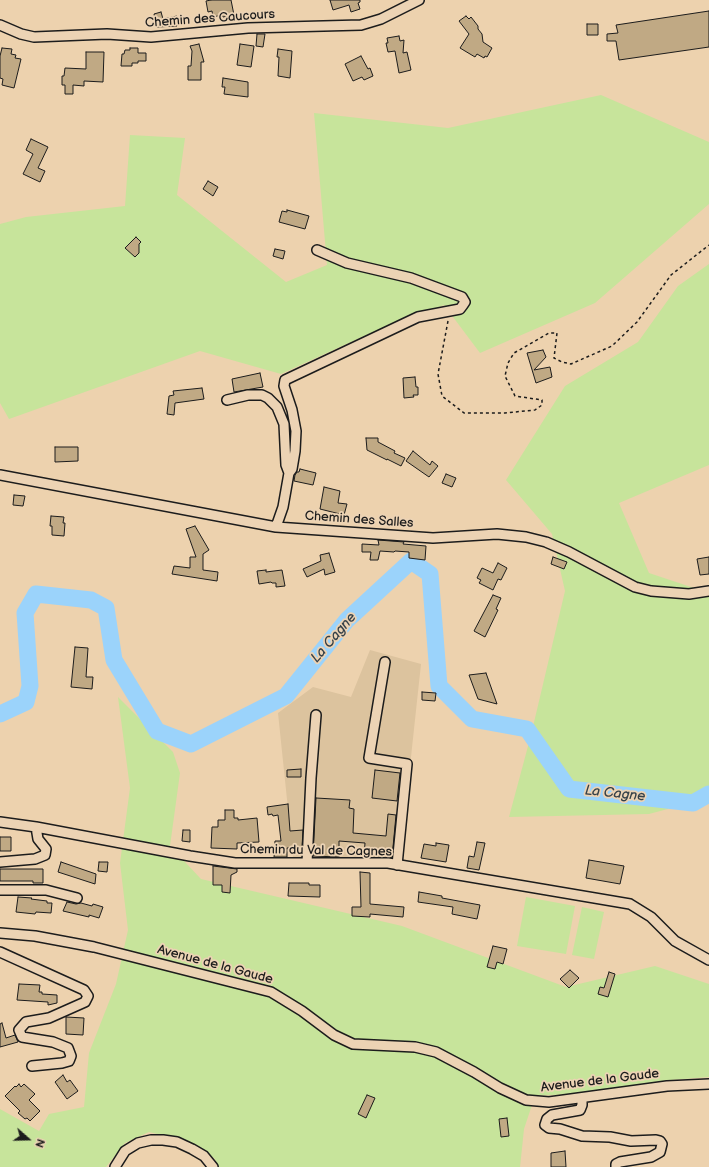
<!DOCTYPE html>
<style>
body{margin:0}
#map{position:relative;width:709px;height:1167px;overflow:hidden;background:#edd2ae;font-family:"Balsamiq Sans",sans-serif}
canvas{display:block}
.north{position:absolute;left:8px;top:1119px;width:40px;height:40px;-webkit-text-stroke:3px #ecd3b4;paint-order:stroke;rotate:110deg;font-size:11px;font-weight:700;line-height:16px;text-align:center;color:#1c1c1c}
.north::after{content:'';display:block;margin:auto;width:14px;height:18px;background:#1c1c1c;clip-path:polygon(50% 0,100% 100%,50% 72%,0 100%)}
</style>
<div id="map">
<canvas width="709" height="1167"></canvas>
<div class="north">N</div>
</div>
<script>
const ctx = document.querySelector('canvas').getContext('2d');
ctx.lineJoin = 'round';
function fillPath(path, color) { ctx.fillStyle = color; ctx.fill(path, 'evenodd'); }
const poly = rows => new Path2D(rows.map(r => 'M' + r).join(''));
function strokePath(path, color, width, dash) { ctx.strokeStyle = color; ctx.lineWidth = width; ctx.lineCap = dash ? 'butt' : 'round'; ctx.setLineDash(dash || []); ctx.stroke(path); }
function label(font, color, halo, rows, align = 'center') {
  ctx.font = font + ' "Balsamiq Sans",sans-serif'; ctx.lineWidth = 3.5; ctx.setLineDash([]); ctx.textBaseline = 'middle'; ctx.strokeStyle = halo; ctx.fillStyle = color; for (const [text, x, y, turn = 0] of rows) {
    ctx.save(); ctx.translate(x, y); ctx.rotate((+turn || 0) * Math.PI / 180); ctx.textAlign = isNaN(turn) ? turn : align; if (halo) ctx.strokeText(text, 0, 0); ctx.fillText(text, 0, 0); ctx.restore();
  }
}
fillPath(poly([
 [370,650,421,664,400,859,293,857,278,713,313,687,351,697]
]), '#dcc39e');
fillPath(poly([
 [601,95,709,142,709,204,595,303,480,353,444,305,364,336,281,374,200,351,9,419,0,403,0,224,26,217,125,206,130,135,185,138,177,195,286,282,327,265,314,113,448,128],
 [709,264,709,465,619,503,649,573,709,593,709,798,649,814,509,817,531,735,565,591,552,534,506,480,565,386,638,342,678,286],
 [118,697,173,752,180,773,170,846,201,879,402,926,566,987,655,966,709,984,709,1077,671,1080,588,1093,535,1096,524,1129,520,1167,219,1167,214,1158,186,1141,149,1132,125,1143,106,1167,0,1167,0,1109,39,1131,49,1114,84,1107,89,1053,116,984,128,930,120,863,130,788],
 [526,897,575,906,566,954,517,946],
 [582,907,604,912,594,959,572,955]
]), '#c7e49b');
strokePath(poly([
 [0,714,26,702,30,686,25,613,36,594,91,600,106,608,114,660,157,731,191,744,286,696,347,620,411,561,430,574,439,686,472,719,527,729,569,789,693,803,709,794]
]), '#9bd3fb', 17);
const building = poly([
 [211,0,231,0,234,15,223,17,222,15,213,17,212,11,208,12,206,1,211,0],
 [330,0,360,0,360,2,358,3,360,9,351,12,349,5,333,10,330,0],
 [709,11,709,47,619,60,616,41,607,41,607,34,618,33,616,25,709,11],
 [161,12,163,19,177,16,177,26,157,27,154,14,161,12],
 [466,16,469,19,471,17,478,26,478,29,482,34,483,42,492,48,487,57,485,56,484,58,477,54,475,57,460,48,469,34,459,21,466,16],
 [587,24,598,24,598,35,587,35,587,24],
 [257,34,265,34,263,47,256,46,257,34],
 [399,36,400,41,404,40,403,53,407,52,411,70,399,73,395,51,388,52,386,43,388,43,387,38,399,36],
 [199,44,204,62,201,62,201,80,188,80,188,66,191,66,192,51,190,46,199,44],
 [240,44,254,46,251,67,237,65,240,44],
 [2,48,12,49,11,54,16,55,15,58,21,59,14,88,2,85,3,79,0,78,0,56,2,48],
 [130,48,138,48,138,53,146,53,146,61,138,61,138,63,132,63,132,66,121,66,122,54,124,54,125,50,130,50,130,48],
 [278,49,292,51,290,78,278,76,279,57,277,57,278,49],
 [86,52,104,52,103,82,84,81,84,86,73,85,73,94,65,94,65,85,62,85,62,76,64,76,65,68,86,69,86,52],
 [361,56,368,69,370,68,373,76,364,80,362,77,353,81,345,64,361,56],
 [223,78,248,82,248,97,224,94,225,87,222,87,223,78],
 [31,139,48,147,38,168,45,171,40,182,23,174,33,154,26,150,31,139],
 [208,181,218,187,213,196,203,189,208,181],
 [287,210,309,216,305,229,279,222,282,211,287,212,287,210],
 [136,237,141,242,139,244,139,253,135,257,125,248,136,237],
 [275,249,285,251,283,259,273,256,275,249],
 [543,350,546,357,534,370,550,367,552,377,536,383,527,353,543,350],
 [260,373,263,387,234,392,232,379,260,373],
 [415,377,416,387,418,387,418,395,413,395,414,397,404,398,403,378,415,377],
 [202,388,204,399,175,403,174,415,167,414,169,396,174,395,173,391,202,388],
 [366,438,378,438,378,442,395,451,394,453,405,458,401,466,387,459,387,460,367,450,366,438],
 [55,447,78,447,78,461,55,462,55,447],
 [413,451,430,465,432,461,438,466,429,477,406,461,413,451],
 [300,469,316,473,313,485,294,481,295,475,297,472,299,472,300,469],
 [446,474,456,478,452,487,442,483,446,474],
 [324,487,340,491,338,503,347,504,344,515,320,509,324,487],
 [14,495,25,496,23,506,13,505,14,495],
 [51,516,64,517,63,523,65,523,64,536,52,535,52,526,50,526,51,516],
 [195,526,209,550,203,554,203,570,218,572,217,581,172,574,174,566,190,568,190,557,196,557,186,529,195,526],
 [378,540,404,542,403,544,426,546,425,560,409,558,409,552,395,551,394,552,380,551,378,560,370,560,371,552,362,552,362,544,379,545,378,540],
 [329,553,335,572,325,575,324,569,307,577,303,569,321,561,320,555,329,553],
 [553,557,567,562,564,569,551,564,553,557],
 [709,557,709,574,700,575,697,559,709,557],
 [498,563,507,568,501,580,498,579,493,590,479,583,481,580,477,578,482,568,493,573,498,563],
 [266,570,266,572,282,570,285,586,276,587,276,583,272,583,271,582,259,584,257,571,266,570],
 [493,595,501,598,496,609,498,610,485,637,474,631,493,595],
 [75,647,88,648,86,677,93,677,92,689,71,687,75,647],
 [486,673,497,704,478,699,469,675,486,673],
 [422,692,436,693,435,701,422,700,422,692],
 [301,769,301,777,287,777,287,770,301,769],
 [375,770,400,773,397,801,372,798,375,770],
 [316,798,350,800,349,808,354,809,353,833,386,836,388,814,396,815,392,858,364,857,365,843,339,841,339,857,313,856,316,798],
 [288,804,290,831,303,830,302,847,287,848,287,857,274,857,275,841,281,841,278,815,273,816,272,814,268,815,267,807,288,804],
 [225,810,234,810,234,818,238,818,238,820,257,818,259,842,237,843,237,849,211,848,212,827,218,827,218,820,225,820,225,810],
 [183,830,190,830,190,842,182,841,183,830],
 [0,837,11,837,11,851,0,851,0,837],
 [477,842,485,843,479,870,467,868,469,856,474,857,477,842],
 [436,843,449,845,446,862,421,858,424,844,436,846,436,843],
 [589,860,624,866,620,884,586,878,589,860],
 [61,862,96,874,95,884,58,872,61,862],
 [99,862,108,862,107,872,98,871,99,862],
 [213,866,237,869,237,872,231,875,230,893,222,892,222,885,213,885,213,866],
 [0,869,43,869,43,883,33,883,33,881,0,881,0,869],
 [360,872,370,873,370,904,404,907,403,917,370,914,370,917,352,916,352,907,361,907,360,872],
 [289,883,309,883,309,885,320,885,320,897,288,896,289,883],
 [419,892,442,896,442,898,480,905,477,919,452,914,453,907,418,902,419,892],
 [18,897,32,898,31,899,47,901,47,903,52,903,51,913,36,912,35,914,16,912,18,897],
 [67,902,76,904,81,903,92,906,93,904,103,907,99,918,89,915,89,917,63,911,67,902],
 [493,946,507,949,503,964,497,962,495,969,487,967,493,946],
 [570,970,579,978,569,988,560,979,570,970],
 [609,972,615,974,608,997,598,994,600,987,604,988,609,972],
 [19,984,40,985,39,992,42,992,42,994,57,995,57,1003,48,1005,48,1002,17,1000,19,984],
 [66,1017,84,1018,83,1035,66,1034,66,1017],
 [2,1023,6,1038,15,1035,18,1042,0,1047,0,1024,2,1023],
 [63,1075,67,1082,70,1080,78,1091,67,1099,55,1082,63,1075],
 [19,1084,21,1087,24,1084,35,1094,29,1100,40,1111,30,1121,27,1118,25,1119,18,1113,20,1111,5,1096,15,1086,16,1087,19,1084],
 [367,1095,375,1098,366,1118,358,1114,367,1095],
 [507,1118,509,1136,501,1137,499,1119,507,1118],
 [565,1151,566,1167,551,1167,551,1153,565,1151]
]);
fillPath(building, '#c0a984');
strokePath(building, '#1c1c1c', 1);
const minor = poly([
 [0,25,21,34,34,37,107,34,151,37,248,28,361,25,381,19,419,0],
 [227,400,248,395,262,395,268,398,277,407,284,424,286,465,289,473],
 [0,475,276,527,433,538,497,534,526,537,546,542,569,552,635,587,651,591,689,594,709,591],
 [276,527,283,507,289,473,292,469,295,451,296,431,292,410,284,386,285,380,418,317,460,309,463,305,465,302,462,297,411,278,347,263,317,250],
 [385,662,369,758,407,764,397,865],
 [0,822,36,827,190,856,235,863,388,863,630,904,651,917,675,941,709,960],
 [0,862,35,859,45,855,46,849,38,839,36,827],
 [307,863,311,778,316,715],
 [0,890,46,890,77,898],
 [0,933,35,936,94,947,271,992,302,1011,334,1035,353,1044,415,1047,436,1052,474,1072,500,1088,526,1100,549,1102,667,1086,709,1084],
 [0,952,84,990,88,996,85,1002,49,1018,26,1022,19,1030,22,1037,53,1042,68,1048,71,1056,69,1061,62,1063,32,1066],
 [582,1098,582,1105,580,1110,552,1115,547,1119,545,1125,549,1128,560,1129,582,1136,610,1137,631,1141,656,1140,660,1141,662,1144,660,1152,651,1157,620,1162,616,1164,616,1167],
 [115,1167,125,1151,138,1143,151,1140,163,1140,177,1142,192,1149,204,1156,213,1167]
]);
strokePath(minor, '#1c1c1c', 12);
strokePath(poly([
 [448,321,438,374,442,396,464,413,505,413,535,410,542,405,542,400,515,396,505,376,508,363,514,353,549,333,557,333,554,358,562,362,571,364,612,346,637,322,671,275,709,245]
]), '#1c1c1c', 1.5, [3, 3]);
strokePath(minor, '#ecd3b4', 9);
label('13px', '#1c1c1c', '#ecd3b4', [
 ["Chemin des Caucours",210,19,-4],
 ["Chemin des Salles",359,520,4],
 ["Chemin du Val de Cagnes",316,851,1],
 ["Avenue de la Gaude",215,965,15],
 ["Avenue de la Gaude",600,1081,-7]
]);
label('italic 14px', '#354149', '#ecd3b4', [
 ["La Cagne",334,638,-49],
 ["La Cagne",615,794,6]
]);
</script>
